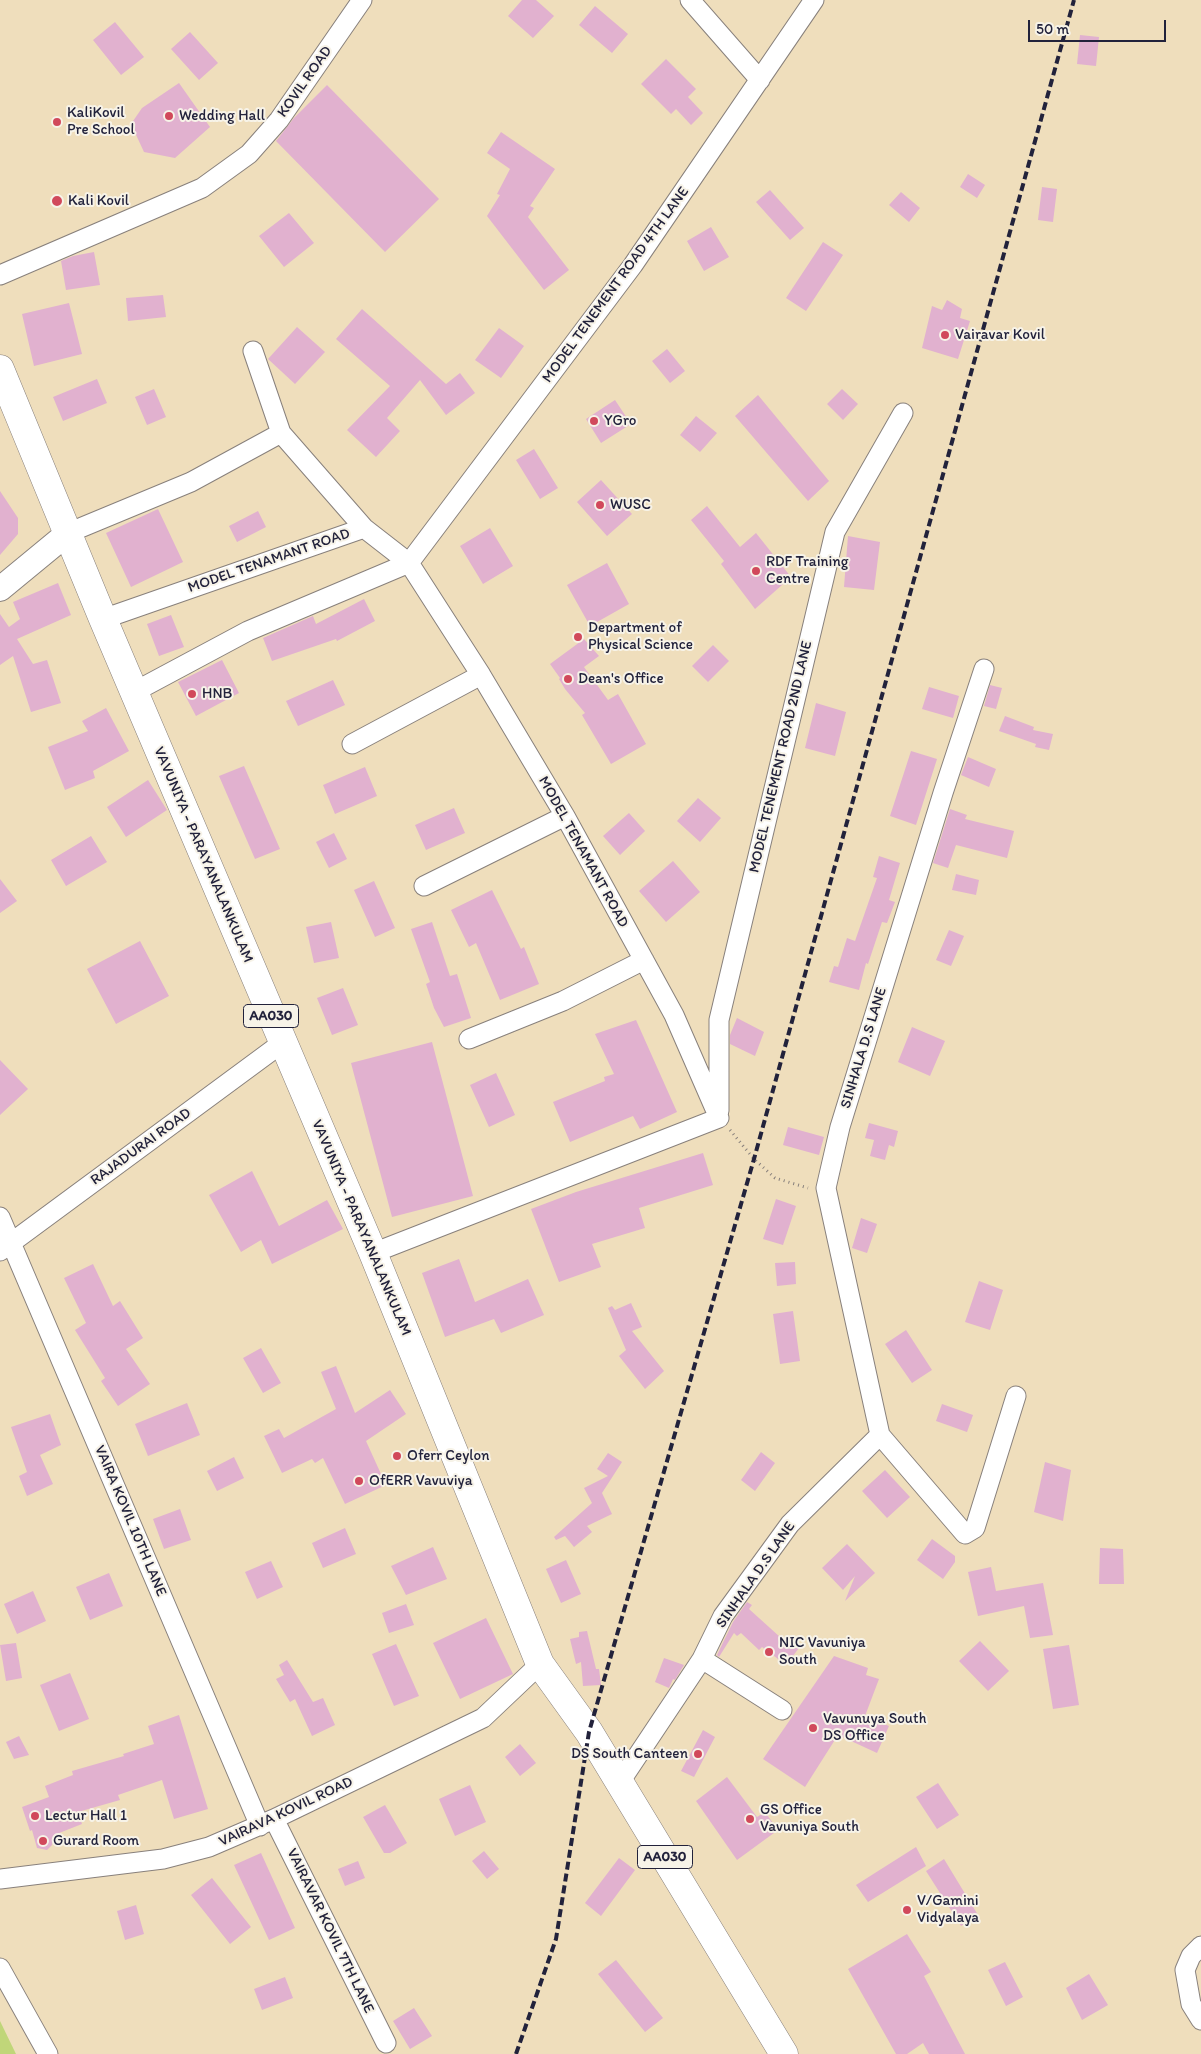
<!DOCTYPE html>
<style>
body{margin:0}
#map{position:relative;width:1201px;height:2054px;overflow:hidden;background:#efdebc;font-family:Itim,sans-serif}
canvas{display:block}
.scale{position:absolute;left:1028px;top:20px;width:138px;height:22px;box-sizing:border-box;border:2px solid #22223b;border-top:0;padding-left:6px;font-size:15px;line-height:18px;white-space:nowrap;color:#22223b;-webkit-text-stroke:4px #f7f3e8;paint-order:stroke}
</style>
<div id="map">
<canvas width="1201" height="2054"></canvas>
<div class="scale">50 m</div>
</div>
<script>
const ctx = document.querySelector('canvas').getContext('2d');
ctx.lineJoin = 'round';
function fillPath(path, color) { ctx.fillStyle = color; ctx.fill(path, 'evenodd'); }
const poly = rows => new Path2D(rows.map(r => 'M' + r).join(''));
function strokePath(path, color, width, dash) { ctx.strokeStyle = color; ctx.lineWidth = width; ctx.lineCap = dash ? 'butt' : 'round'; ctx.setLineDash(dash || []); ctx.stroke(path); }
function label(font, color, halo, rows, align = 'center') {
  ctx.font = font + ' Itim,sans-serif'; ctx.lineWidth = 4; ctx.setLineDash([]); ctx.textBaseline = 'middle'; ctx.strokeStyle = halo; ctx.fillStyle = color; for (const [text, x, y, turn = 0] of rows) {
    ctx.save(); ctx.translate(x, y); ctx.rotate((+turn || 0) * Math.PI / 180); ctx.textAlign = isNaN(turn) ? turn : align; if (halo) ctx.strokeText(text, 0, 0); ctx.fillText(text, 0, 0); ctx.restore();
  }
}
fillPath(poly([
 [0,2021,16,2054,0,2054]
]), '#c0d679');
fillPath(poly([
 [522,0,536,0,554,16,533,38,508,16],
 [595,6,628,34,612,53,579,25],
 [115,22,144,57,121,75,93,40],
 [190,32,218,63,199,80,171,49],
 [1080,35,1099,37,1096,66,1077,64],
 [666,59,696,89,688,97,703,113,691,125,676,109,671,114,641,84],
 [179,83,210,127,175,158,144,152,131,124,142,108],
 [327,85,439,199,385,252,276,141,294,118],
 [501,132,555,169,530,206,534,208,528,217,569,270,544,290,487,216,500,195,497,194,510,169,487,153],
 [968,174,985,185,977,198,960,187],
 [1042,187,1057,189,1053,222,1038,220],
 [770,190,804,228,790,240,756,202],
 [901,192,920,208,909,222,889,205],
 [289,213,314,243,284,267,259,236],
 [711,227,729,257,704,271,687,241],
 [823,242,843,255,806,311,786,298],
 [94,252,100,285,66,290,61,261,73,256],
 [163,295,166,317,128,321,126,298],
 [947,300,962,309,960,318,970,321,958,359,922,348,932,306,942,310],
 [69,303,82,354,34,366,22,314],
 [362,309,446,384,460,373,475,393,446,415,420,380,387,418,400,431,376,457,347,430,390,386,336,339],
 [297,327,325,352,295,384,268,359],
 [499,328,524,346,501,378,475,360],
 [667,349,685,371,670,383,652,361],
 [97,379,107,403,63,421,53,397],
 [154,389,166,417,147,425,135,397],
 [842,389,858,404,843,420,827,404],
 [758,395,829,481,808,501,735,416],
 [615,400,631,424,601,443,586,419],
 [696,416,717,433,700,452,680,435],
 [534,449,558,488,540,499,516,460],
 [601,480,632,514,607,536,577,502],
 [0,491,18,518,18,534,0,555],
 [707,506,740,547,756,533,791,577,755,609,721,564,724,561,691,520],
 [158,509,183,562,131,587,106,533],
 [258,511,266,527,237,542,229,526],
 [490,528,513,566,483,584,460,546],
 [848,536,880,542,874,590,844,587],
 [607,563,629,604,590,626,567,585],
 [58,583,71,615,17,639,33,664,47,660,61,703,31,712,13,656,0,665,0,614,9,627,20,619,13,602],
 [364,599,375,621,337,641,336,639,272,661,263,638,313,616,316,624],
 [171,615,184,647,159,656,147,624],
 [584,639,599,656,584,667,608,700,618,694,646,744,611,764,582,715,585,713,565,689,559,679,560,678,550,664],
 [713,645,729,661,708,682,692,666],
 [222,660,239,693,196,716,178,682],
 [333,680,345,705,298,726,286,701],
 [990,685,1002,688,996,709,984,706],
 [929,687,959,696,953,718,922,709],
 [816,703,846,712,835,756,805,748],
 [106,708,129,751,93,771,95,778,65,790,48,747,88,731,82,721],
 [1005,716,1034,727,1033,730,1053,734,1049,750,1035,747,1036,744,999,731],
 [911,751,937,759,916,825,890,816],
 [968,757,996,769,989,787,961,775],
 [244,766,280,849,255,859,219,776],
 [365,767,377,796,335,814,323,785],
 [148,780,167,810,126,837,107,807],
 [698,798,721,818,700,842,677,821],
 [454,808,465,833,426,850,415,825],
 [950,809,967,815,965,819,1014,831,1007,858,956,845,948,868,933,863],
 [629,813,645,831,620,855,603,836],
 [334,833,347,859,329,868,316,842],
 [91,836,107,862,66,886,51,860],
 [879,856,900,863,889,900,895,902,887,923,882,922,868,964,866,963,859,990,829,982,834,966,838,967,847,938,855,941,877,878,873,877],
 [673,861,700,892,666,922,639,891],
 [956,874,979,880,976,895,952,890],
 [0,879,17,901,0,913],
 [374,881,395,928,375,937,354,890],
 [492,890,521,949,524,947,539,984,500,1000,476,943,469,947,451,910],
 [331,922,339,958,314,963,306,927],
 [432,922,450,976,457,974,471,1018,444,1027,434,1008,426,984,430,982,411,929],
 [949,930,964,936,951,966,936,960],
 [140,941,169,996,116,1024,87,969],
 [343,988,358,1025,332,1035,317,998],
 [737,1018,764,1032,755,1056,730,1044,730,1035],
 [636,1020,677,1112,640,1129,633,1116,570,1142,553,1102,605,1081,604,1077,614,1074,595,1034],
 [912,1027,945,1041,930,1076,898,1062],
 [432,1042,473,1196,392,1217,351,1063],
 [0,1060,28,1089,0,1115],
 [496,1073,515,1115,489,1127,470,1085],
 [869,1123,898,1131,894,1147,889,1145,885,1160,870,1156,874,1140,865,1138],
 [788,1127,824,1137,819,1155,783,1145],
 [703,1153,713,1185,639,1208,645,1228,592,1244,601,1267,559,1282,531,1209,576,1192],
 [252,1171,279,1226,327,1200,343,1229,272,1264,261,1240,241,1252,209,1195],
 [776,1199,796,1206,783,1245,763,1239],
 [861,1218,877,1224,867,1253,852,1248],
 [459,1259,475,1302,528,1279,544,1315,501,1333,494,1319,445,1337,422,1273],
 [795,1262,796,1284,777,1286,775,1263],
 [93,1264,113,1306,120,1301,143,1338,126,1349,150,1384,118,1406,101,1381,105,1378,75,1330,86,1323,64,1278],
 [979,1281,1003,1290,990,1330,965,1322],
 [631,1303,642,1327,632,1331,664,1371,645,1389,619,1356,626,1350,608,1308,612,1306,615,1310],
 [793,1311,800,1361,780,1364,773,1314],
 [906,1330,932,1370,912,1383,885,1344],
 [261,1348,281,1383,263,1393,243,1358],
 [336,1366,355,1413,390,1390,406,1414,366,1441,386,1485,345,1504,323,1458,315,1463,312,1459,282,1473,264,1436,279,1429,284,1438,336,1409,321,1372],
 [187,1403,200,1435,148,1456,135,1424],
 [942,1404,973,1415,967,1432,936,1421],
 [50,1414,61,1445,40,1455,53,1484,27,1496,19,1476,27,1472,11,1427],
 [761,1452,775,1463,755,1491,741,1480],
 [608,1453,622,1462,602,1493,612,1514,587,1526,592,1532,574,1547,565,1536,556,1540,554,1537,592,1503,584,1488,608,1476,597,1469],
 [234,1457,244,1478,217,1491,207,1471],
 [1045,1462,1071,1470,1063,1521,1034,1512],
 [885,1470,910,1497,887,1518,862,1491],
 [180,1509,191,1540,164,1549,153,1519],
 [345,1528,356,1554,323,1568,312,1543],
 [932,1539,955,1556,955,1562,943,1579,917,1560],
 [847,1544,875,1573,845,1601,855,1576,843,1590,822,1568],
 [433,1547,447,1579,406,1595,391,1566],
 [1100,1548,1123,1549,1124,1584,1099,1584],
 [566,1560,581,1594,561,1603,546,1569],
 [271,1561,283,1587,257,1599,245,1572],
 [991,1567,996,1591,1043,1583,1053,1635,1030,1638,1024,1606,978,1616,968,1572],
 [109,1573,123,1606,90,1620,76,1587],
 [33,1591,46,1621,17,1634,4,1604],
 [747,1602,752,1605,749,1609,780,1637,781,1635,799,1648,786,1665,762,1647,759,1650,741,1633,737,1636,734,1633,719,1657,717,1655,733,1622],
 [406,1604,414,1625,389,1633,382,1613],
 [486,1618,513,1674,460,1699,433,1643],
 [587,1631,596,1669,599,1669,601,1685,583,1686,581,1662,576,1664,570,1639,579,1637,579,1632],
 [980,1641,1009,1671,988,1691,959,1661],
 [16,1643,22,1678,6,1681,0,1645],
 [396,1644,419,1696,394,1706,372,1654],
 [1069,1645,1079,1705,1053,1709,1043,1649],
 [834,1656,868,1668,866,1675,879,1679,865,1716,889,1726,877,1753,838,1735,805,1787,763,1759],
 [664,1658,684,1665,675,1680,673,1679,669,1688,655,1682],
 [287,1660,313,1702,323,1698,335,1725,312,1736,295,1699,290,1702,276,1679,284,1675,279,1665],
 [70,1673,89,1719,59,1731,40,1685],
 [179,1715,208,1809,174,1819,162,1780,118,1795,120,1800,78,1812,82,1824,54,1835,52,1845,47,1850,37,1848,32,1830,30,1831,22,1807,49,1797,45,1786,73,1775,72,1771,124,1756,123,1754,154,1744,148,1726],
 [703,1730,715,1737,694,1777,681,1771],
 [19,1736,29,1755,14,1759,6,1742],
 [520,1744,536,1763,520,1776,505,1757],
 [727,1777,757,1817,765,1812,778,1830,737,1860,696,1801],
 [938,1783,959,1815,937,1829,916,1797],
 [470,1785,486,1822,455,1836,439,1799],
 [385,1805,407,1843,390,1853,384,1853,363,1817],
 [916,1847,926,1866,868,1902,856,1885],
 [484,1851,499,1869,487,1879,472,1861],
 [261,1853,295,1928,269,1940,234,1865],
 [619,1858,635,1870,601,1916,585,1903],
 [944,1859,978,1915,961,1926,926,1871],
 [358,1861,365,1878,345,1886,338,1869],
 [212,1878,251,1927,230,1944,191,1895],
 [136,1905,144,1934,125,1940,117,1911],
 [907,1934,931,1972,924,1976,965,2054,929,2054,923,2043,907,2054,896,2054,848,1969],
 [616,1960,663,2018,645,2032,598,1974],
 [1005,1962,1023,1997,1006,2006,988,1970],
 [1089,1974,1108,2005,1082,2020,1066,1988],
 [285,1977,293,1998,262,2010,254,1989],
 [414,2008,432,2036,410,2049,393,2021]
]), '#e1b1cf');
const minor = poly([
 [690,0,760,80],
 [0,275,202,188,249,154,279,120,362,0],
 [253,351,281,433],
 [68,533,191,482,281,433,364,528],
 [103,619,364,528,409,563,481,675,565,816,674,1015,719,1118,373,1253],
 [134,692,248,631,409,563,633,265,814,0],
 [352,744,481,675],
 [424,886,565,816],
 [469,1039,563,1001,644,960],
 [719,1111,719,1020,835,532,903,413],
 [0,1217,260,1826],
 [0,1251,282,1043],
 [880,1435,965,1534,975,1528,1016,1396],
 [702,1659,782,1710],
 [620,1782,702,1659,723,1616,790,1524,880,1435,826,1188,840,1127,943,793,984,669],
 [274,1819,386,2043],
 [0,1879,163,1859,209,1847,274,1819,483,1718,540,1664],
 [1201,1946,1191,1956,1185,1970,1191,2004,1201,2020],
 [0,1968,48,2054]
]);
const major = poly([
 [0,589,68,533]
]);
const highway = poly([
 [0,369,103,619,373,1253,540,1664,589,1732,784,2054]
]);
strokePath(minor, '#88807c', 21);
strokePath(major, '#88807c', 26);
strokePath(highway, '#88807c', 29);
strokePath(poly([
 [730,1130,754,1159,775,1178,808,1188]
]), '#88807c', 3, [1, 4]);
strokePath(minor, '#fff', 19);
strokePath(major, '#fff', 24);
strokePath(highway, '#fff', 28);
strokePath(poly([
 [516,2054,556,1939,589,1732,754,1159,1074,0]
]), '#22223b', 4, [8, 4]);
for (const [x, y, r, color] of [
 [169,116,5,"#d1495b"],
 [57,122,5,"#d1495b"],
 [57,201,6,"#d1495b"],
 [945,335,5,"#d1495b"],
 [594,421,5,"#d1495b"],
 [600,505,5,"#d1495b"],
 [756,571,5,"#d1495b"],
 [578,637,5,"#d1495b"],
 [568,679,5,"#d1495b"],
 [192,694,5,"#d1495b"],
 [397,1456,5,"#d1495b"],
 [359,1481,5,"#d1495b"],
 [769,1652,5,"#d1495b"],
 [813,1728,5,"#d1495b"],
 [698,1754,5,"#d1495b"],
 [35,1816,5,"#d1495b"],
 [750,1819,5,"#d1495b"],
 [43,1841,5,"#d1495b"],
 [907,1910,5,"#d1495b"]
]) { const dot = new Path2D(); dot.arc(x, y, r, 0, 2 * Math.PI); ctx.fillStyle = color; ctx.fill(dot); strokePath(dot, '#f7f3e8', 2); }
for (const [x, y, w] of [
 [271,1016,55],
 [665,1857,55]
]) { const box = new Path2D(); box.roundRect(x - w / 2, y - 11.5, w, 23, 4); ctx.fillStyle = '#f7f3e8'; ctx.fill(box); strokePath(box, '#22223b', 1); }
label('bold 14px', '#22223b', null, [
 ["AA030",271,1016],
 ["AA030",665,1857]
]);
label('15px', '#22223b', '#f7f3e8', [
 ["KOVIL ROAD",305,82,-55],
 ["MODEL TENEMENT ROAD 4TH LANE",616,285,-54],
 ["MODEL TENAMANT ROAD",269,561,-19],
 ["MODEL TENEMENT ROAD 2ND LANE",781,757,-77],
 ["MODEL TENAMANT ROAD",583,852,61],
 ["VAVUNIYA - PARAYANALANKULAM",203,855,67],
 ["SINHALA D.S LANE",864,1048,-73],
 ["RAJADURAI ROAD",141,1147,-36],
 ["VAVUNIYA - PARAYANALANKULAM",361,1228,67],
 ["VAIRA KOVIL 10TH LANE",130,1521,67],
 ["SINHALA D.S LANE",756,1575,-55],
 ["VAIRAVA KOVIL ROAD",286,1812,-25],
 ["VAIRAVAR KOVIL 7TH LANE",330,1931,64]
]);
label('15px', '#22223b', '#f7f3e8', [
 ["KaliKovil",67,113],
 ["Pre School",67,130],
 ["Wedding Hall",179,116],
 ["Kali Kovil",68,201],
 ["Vairavar Kovil",955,335],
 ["YGro",604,421],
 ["WUSC",610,505],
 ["RDF Training",766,562],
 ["Centre",766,579],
 ["Department of",588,628],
 ["Physical Science",588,645],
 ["Dean's Office",578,679],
 ["HNB",202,694],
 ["Oferr Ceylon",407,1456],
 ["OfERR Vavuviya",369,1481],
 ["NIC Vavuniya",779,1643],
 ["South",779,1660],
 ["Vavunuya South",823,1719],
 ["DS Office",823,1736],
 ["DS South Canteen",688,1754,"right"],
 ["GS Office",760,1810],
 ["Vavuniya South",760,1827],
 ["Lectur Hall 1",45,1816],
 ["Gurard Room",53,1841],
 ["V/Gamini",917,1901],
 ["Vidyalaya",917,1918]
], 'left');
</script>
